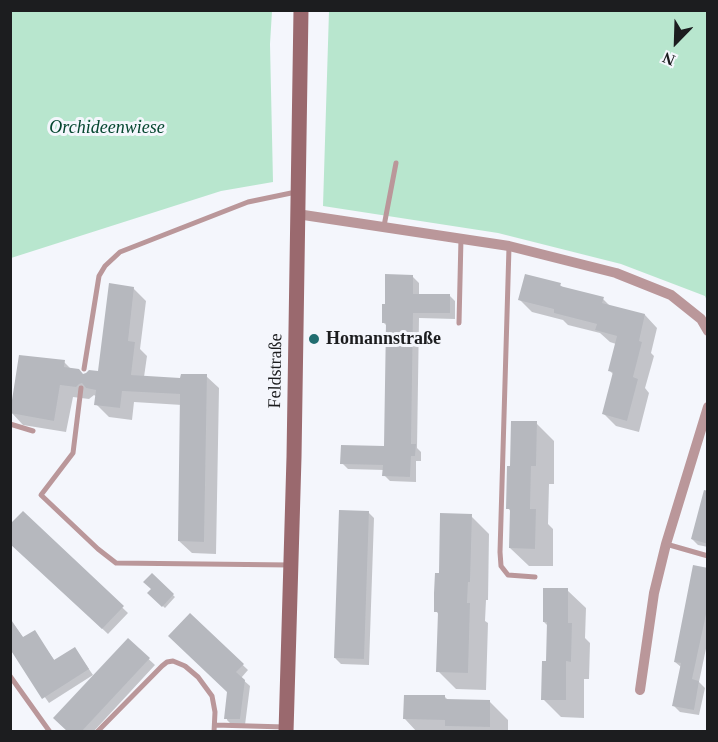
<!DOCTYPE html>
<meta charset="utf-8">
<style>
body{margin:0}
#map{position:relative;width:718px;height:742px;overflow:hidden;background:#f4f6fc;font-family:"Times New Roman",serif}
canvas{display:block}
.frame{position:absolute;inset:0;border:12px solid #1c1d1f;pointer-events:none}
.north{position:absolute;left:646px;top:12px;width:60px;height:60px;-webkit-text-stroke:4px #f4f6fc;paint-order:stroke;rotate:203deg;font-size:16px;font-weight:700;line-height:24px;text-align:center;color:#1c1d1f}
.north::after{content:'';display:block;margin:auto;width:21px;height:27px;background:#1c1d1f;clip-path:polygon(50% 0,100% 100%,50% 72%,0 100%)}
</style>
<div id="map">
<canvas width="718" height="742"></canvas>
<div class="frame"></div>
<div class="north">N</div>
</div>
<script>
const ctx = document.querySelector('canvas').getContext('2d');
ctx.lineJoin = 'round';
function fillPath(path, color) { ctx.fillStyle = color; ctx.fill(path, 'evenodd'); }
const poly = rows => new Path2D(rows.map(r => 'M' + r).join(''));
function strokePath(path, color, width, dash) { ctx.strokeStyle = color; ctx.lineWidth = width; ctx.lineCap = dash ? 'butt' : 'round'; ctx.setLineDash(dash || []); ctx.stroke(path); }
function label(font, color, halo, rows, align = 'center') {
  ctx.font = font + ' "Times New Roman",serif'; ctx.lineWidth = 6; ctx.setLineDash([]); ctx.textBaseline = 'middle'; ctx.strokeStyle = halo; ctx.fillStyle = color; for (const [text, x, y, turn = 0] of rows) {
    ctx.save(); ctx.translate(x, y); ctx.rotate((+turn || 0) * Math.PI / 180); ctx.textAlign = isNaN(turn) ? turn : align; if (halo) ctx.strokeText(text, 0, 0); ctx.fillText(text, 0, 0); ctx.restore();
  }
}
fillPath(poly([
 [11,10,272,11,270,44,273,182,221,191,11,258],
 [329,11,707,11,707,301,705,296,621,264,498,233,323,206]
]), '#b8e6ce');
fillPath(poly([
 [413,277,419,283,419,295,449,295,455,301,455,319,419,318,417,448,421,452,421,461,416,461,416,482,390,481,384,475,384,470,348,469,342,463,385,448,388,327,383,322,386,306],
 [560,285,565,289,603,299,611,307,645,315,657,328,651,353,654,356,645,388,649,393,639,432,616,426,604,414,614,375,609,370,616,344,610,342,600,333,568,325,563,320,532,312,520,300],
 [133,288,146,301,140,349,147,356,144,377,182,379,206,376,219,388,216,554,192,553,179,541,182,405,134,402,132,420,109,417,96,404,97,397,94,395,89,399,73,397,66,432,23,425,11,412,64,362,72,370,83,375,100,373],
 [536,423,554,441,554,484,549,484,548,524,553,529,553,566,529,566,510,548,511,512,508,508,511,468],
 [708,485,708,547,698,545,692,539],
 [368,512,374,518,369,665,341,664,335,658],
 [23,513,128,613,108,634,10,542],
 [471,516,489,534,488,600,486,600,485,621,488,623,486,690,456,689,438,671,439,615,436,611,440,575],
 [708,570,708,639,699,682,705,688,699,715,680,712,674,706,681,667,675,662],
 [152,575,175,597,165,608,149,593,153,589],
 [567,590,586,608,585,638,590,643,589,679,584,679,584,718,561,717,543,699,547,663,548,626,544,622],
 [190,615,248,670,241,678,250,686,245,725,232,725,227,720,229,692],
 [10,618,24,639,34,632,55,661,75,649,93,675,49,703,10,648],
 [128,640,155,665,93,732,70,732],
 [445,697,449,701,490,702,508,720,508,732,417,732,405,719]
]), '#0003');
fillPath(poly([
 [385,274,413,275,413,294,450,294,450,313,413,313,411,444,416,444,415,456,411,456,410,477,382,476,383,465,340,464,341,445,384,446,386,323,382,323,382,304,385,304],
 [525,274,561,283,560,286,604,297,602,303,645,314,639,341,642,342,633,377,638,379,627,421,602,414,613,372,608,371,617,336,595,330,597,324,554,313,554,309,518,300],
 [109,283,134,287,128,341,135,342,131,375,180,378,181,374,207,374,204,542,178,541,180,394,122,391,120,408,94,405,96,390,86,388,82,383,79,384,76,387,60,385,54,421,10,413,19,355,65,360,64,367,79,369,83,374,86,373,89,370,98,371],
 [511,421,537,421,536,466,531,466,530,509,536,509,535,549,509,548,510,509,506,509,507,466,510,466],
 [704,490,708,491,708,544,691,539],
 [339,510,369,511,364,659,334,658],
 [23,511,124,606,102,629,10,544,10,524],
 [440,513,472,514,470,582,468,582,467,603,470,603,468,673,436,672,438,612,434,612,434,593,435,573,439,573],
 [693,565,708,568,708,605,692,679,699,681,694,710,672,706,681,663,674,662],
 [152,573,174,594,162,607,147,593,151,589,143,582],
 [543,588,568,588,568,623,572,623,571,662,566,661,566,700,541,700,542,661,546,661,547,622,543,622],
 [190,613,244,664,236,672,245,680,240,719,224,719,227,692,168,636],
 [10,619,23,637,35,630,54,660,75,647,89,669,42,699,10,649],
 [128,638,150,658,81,732,68,732,53,718],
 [404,695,445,695,445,699,490,700,490,727,445,726,445,720,403,719]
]), '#b6b8be');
strokePath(poly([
 [384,226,396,163],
 [509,247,500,552,501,566,508,575,535,577],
 [459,323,461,238],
 [84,369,99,276,105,266,120,252,248,202,296,192],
 [81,388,73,453,41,495,98,549,116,563,290,565],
 [10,424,33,431],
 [666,544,708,556],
 [10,676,50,732],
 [215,725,285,727],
 [97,732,162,666,167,662,173,661,185,666,198,677,212,696,215,712,214,732]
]), '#ba979a', 5);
strokePath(poly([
 [297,214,509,246,616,273,671,295,701,319,708,331],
 [640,690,654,593,666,544,708,407]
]), '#ba979a', 10);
strokePath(poly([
 [286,732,294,457,301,10]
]), '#9a696e', 15);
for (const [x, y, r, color] of [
 [314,339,6,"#216d70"]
]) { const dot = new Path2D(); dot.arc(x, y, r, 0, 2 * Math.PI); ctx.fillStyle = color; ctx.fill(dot); strokePath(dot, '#f4f6fc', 2); }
label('italic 18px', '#05462f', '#f4f6fc', [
 ["Orchideenwiese",107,128]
]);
label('bold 18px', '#1c1d1f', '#f4f6fc', [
 ["Homannstraße",326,339]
], 'left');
label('18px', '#1c1d1f', '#f4f6fc', [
 ["Feldstraße",276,371,-89]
]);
</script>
